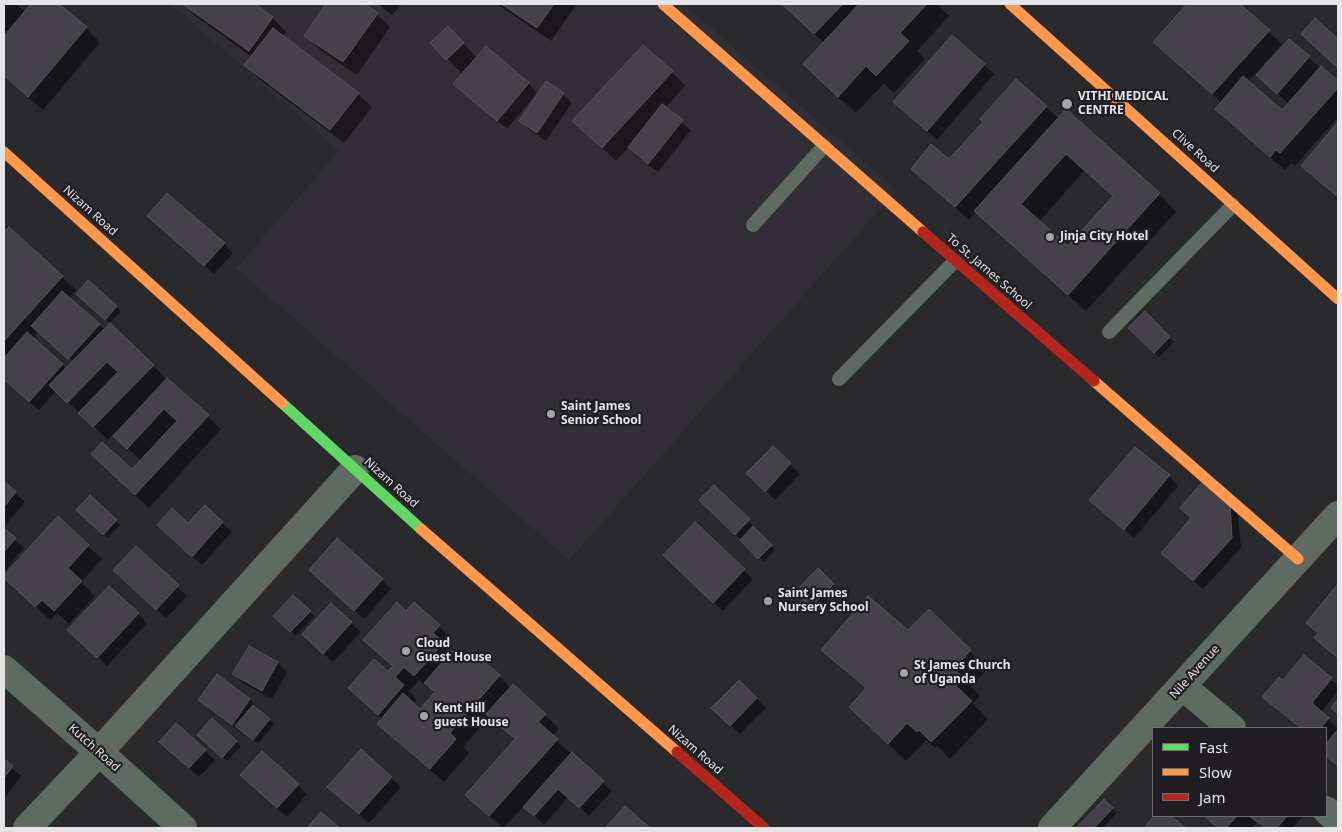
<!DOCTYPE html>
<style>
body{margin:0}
#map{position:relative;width:1342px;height:832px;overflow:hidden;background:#2a292b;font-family:"Noto Sans",sans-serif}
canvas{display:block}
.frame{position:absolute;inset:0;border:5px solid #e5e4e6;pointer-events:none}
.legend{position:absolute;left:1152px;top:727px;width:175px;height:90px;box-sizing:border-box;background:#201e22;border:1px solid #6f6d70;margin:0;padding:6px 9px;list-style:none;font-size:15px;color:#e5e4e6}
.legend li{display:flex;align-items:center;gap:10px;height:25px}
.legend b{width:25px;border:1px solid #6f6d70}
</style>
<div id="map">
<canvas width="1342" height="832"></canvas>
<div class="frame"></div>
<ul class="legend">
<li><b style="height:6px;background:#63d668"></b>Fast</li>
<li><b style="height:6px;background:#ff974d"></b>Slow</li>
<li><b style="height:6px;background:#b3261e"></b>Jam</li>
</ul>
</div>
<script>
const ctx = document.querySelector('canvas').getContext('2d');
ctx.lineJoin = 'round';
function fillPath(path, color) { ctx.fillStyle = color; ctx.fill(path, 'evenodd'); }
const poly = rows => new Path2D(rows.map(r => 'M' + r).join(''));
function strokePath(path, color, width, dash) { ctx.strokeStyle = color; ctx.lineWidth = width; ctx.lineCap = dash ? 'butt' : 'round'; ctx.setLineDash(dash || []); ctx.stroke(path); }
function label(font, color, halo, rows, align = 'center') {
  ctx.font = font + ' "Noto Sans",sans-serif'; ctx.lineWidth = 4.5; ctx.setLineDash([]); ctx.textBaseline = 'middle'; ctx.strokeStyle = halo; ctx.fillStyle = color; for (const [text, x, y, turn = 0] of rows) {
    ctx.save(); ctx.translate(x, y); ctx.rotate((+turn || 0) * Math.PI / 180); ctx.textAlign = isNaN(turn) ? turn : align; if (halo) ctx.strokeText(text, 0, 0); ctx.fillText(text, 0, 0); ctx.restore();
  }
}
fillPath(poly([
 [171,4,684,4,897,190,569,560,236,268,339,151]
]), '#322e36');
fillPath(poly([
 [4,4,16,4,25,12,32,4,58,4,86,28,100,42,43,110,4,77],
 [183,4,252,4,273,18,286,32,283,37,358,94,372,107,344,143,259,79,246,65,252,57,194,15],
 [328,4,362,4,377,14,390,27,357,75,319,49,306,35],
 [378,4,402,4,392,15],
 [497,4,577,4,551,41],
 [784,4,937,4,949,16,917,51,925,59,894,93,884,83,856,113,822,82,824,43],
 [1189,4,1238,4,1282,44,1248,82,1282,111,1289,104,1267,84,1289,40,1320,68,1321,67,1338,82,1338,117,1295,166,1291,163,1285,170,1230,123,1216,109,1222,103,1155,42],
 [952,37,994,74,937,140,895,102],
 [461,41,477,58,528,83,537,93,507,129,464,93,455,84,470,66,469,65,461,73,432,43],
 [672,72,685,86,665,108,691,130,658,172,638,157,629,147,616,161,588,134],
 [563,94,572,103,546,141,530,130,521,121],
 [1046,107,1059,119,1159,194,1176,212,1086,311,993,228,976,212,969,220,927,182,949,161],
 [1084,171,1114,197,1068,248,1039,222],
 [1338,125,1338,198,1303,166],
 [158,225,224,244,233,253,214,274],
 [9,228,76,290,69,298,105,330,153,366,221,429,149,508,106,468,132,471,141,461,113,434,108,440,56,391,39,410,4,379,4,360,7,356,4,354,4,234],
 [38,332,74,362,67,369,32,338],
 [78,294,116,307,121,311,110,323],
 [1145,313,1174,342,1159,357,1130,328],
 [773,448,800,474,775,500,748,473],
 [1169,476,1178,486,1134,538,1100,510],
 [4,483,25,502,4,527],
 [714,487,758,530,756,531,775,550,764,562,701,500],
 [90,497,120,525,108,538,78,510],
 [1229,505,1238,515,1241,548,1203,589,1172,562],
 [222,523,232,532,202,565,168,534,188,525],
 [695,523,753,579,723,611,665,555],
 [4,530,24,548,4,572],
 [88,546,102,559,81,582,95,596,69,624,57,613,50,620,4,577],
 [136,548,187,596,166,618,124,580],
 [818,570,838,589,816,611,797,592],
 [320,579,382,580,391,589,364,619],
 [1338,586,1338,659,1315,638,1318,634,1307,623],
 [109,587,147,623,107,666,77,637],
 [293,596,314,616,296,636,275,616],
 [331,604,361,632,333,662,313,644],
 [929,611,988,669,971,686,980,696,973,704,988,719,950,759,937,746,935,748,926,740,906,761,868,724,867,690,840,667,823,650,908,632],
 [407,612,439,626,452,640,446,647,464,663,472,653,511,688,545,715,559,729,552,736,612,791,589,816,568,797,544,825,524,806,503,828,481,808,516,740,490,716,463,747,469,753,444,782,392,737,378,723,383,719,363,702,394,667],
 [419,680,428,688,430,687,436,693,421,710,413,704,417,700,409,691],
 [249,647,278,663,287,673,272,699,243,683,234,674],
 [1304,656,1338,686,1338,691,1321,712,1338,728,1338,765,1326,755,1326,728,1301,728,1273,706,1283,681],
 [217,676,250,700,259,709,258,711,274,724,258,744,243,731,242,733,209,709,200,700],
 [739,682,766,708,740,734,713,708],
 [176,725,215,760,199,777,170,751],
 [198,735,236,742,241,746,227,761],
 [361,751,401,787,369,823,338,796],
 [4,761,21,776,4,799],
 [251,785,298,785,307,794,287,817],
 [1104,801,1117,813,1102,828,1080,828,1079,827],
 [1156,816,1169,816,1184,828,1146,828],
 [1204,816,1303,816,1293,828,1265,828,1257,822,1252,828,1218,828]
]), '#0007');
const building = poly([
 [31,4,59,4,87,27,28,97,4,76,4,36,31,4],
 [182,4,255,4,273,17,249,51,182,4],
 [326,4,364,4,378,13,343,62,304,36,326,4],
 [501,4,554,4,537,28,501,4],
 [782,4,843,4,814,34,782,4],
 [859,4,927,4,900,33,909,41,876,76,866,66,838,97,803,64,859,4],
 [1187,4,1240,4,1270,30,1212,94,1153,42,1187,4],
 [1315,18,1338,39,1338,68,1301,34,1315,18],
 [448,26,464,43,446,60,430,43,448,26],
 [273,28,359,93,330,130,244,65,273,28],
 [952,35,985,64,927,131,893,102,952,35],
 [1289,39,1310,56,1277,94,1256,75,1289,39],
 [643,45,673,71,602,148,572,121,643,45],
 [486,46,529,83,497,121,453,84,486,46],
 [1321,66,1338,81,1338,88,1280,153,1276,150,1270,157,1215,109,1243,76,1282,110,1321,66],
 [1016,79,1047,106,955,207,911,169,931,144,949,159,983,122,980,119,1016,79],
 [546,81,564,93,537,133,519,121,546,81],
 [662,104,683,120,648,164,628,147,662,104],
 [1066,109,1160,193,1068,295,974,211,1066,109],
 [1066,154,1113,196,1068,246,1021,204,1066,154],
 [1338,122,1338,197,1301,166,1338,122],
 [167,193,225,243,204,266,147,216,167,193],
 [9,227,63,276,4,341,4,232,9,227],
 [88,280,117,306,105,320,76,294,88,280],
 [62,291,100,324,68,359,31,326,62,291],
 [1145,311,1170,337,1154,353,1128,328,1145,311],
 [110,323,154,365,93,427,78,413,118,372,107,362,67,403,49,385,110,323],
 [27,332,63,364,29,402,4,379,4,358,27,332],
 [167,378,209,415,135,495,91,454,102,442,132,469,177,421,164,409,127,449,113,436,167,378],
 [773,446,791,463,765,492,746,473,773,446],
 [1135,447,1170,475,1124,530,1089,500,1135,447],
 [4,481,16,492,4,507,4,481],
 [1203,481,1230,504,1232,538,1193,581,1161,553,1191,518,1180,508,1203,481],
 [714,485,750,519,735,535,699,500,714,485],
 [90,495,117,520,103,535,76,510,90,495],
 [205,505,223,522,192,557,157,525,172,508,188,523,205,505],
 [58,516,89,545,68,568,82,581,54,611,42,600,35,607,4,578,4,575,58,516],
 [695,522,745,569,713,603,663,555,695,522],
 [753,526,772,545,758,559,740,540,753,526],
 [4,528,16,538,4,552,4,528],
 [337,538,383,579,354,611,309,570,337,538],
 [136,546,179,585,156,610,113,570,136,546],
 [818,568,834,584,811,607,795,592,818,568],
 [1338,584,1338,658,1314,638,1318,633,1306,623,1338,584],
 [109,586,139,613,97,658,67,630,109,586],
 [293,595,311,611,290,632,273,616,293,595],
 [868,596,908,630,929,609,971,650,954,669,964,678,956,686,972,701,931,742,919,730,917,732,907,723,888,744,849,707,866,688,821,650,868,596],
 [397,602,406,611,414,602,440,625,433,633,444,642,414,676,404,667,395,677,404,685,378,715,348,688,374,659,388,671,393,666,363,640,397,602],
 [331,603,352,622,323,654,302,634,331,603],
 [249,646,278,662,262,691,232,674,249,646],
 [452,651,464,661,472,651,500,675,450,733,456,739,430,769,377,724,403,693,420,709,435,692,424,683,452,651],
 [1304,655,1332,678,1312,703,1329,718,1321,728,1301,728,1262,697,1279,677,1283,680,1304,655],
 [217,674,250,699,232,725,198,700,217,674],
 [739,680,757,698,730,726,711,708,739,680],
 [513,684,546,714,538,722,558,739,489,816,465,795,515,739,486,714,513,684],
 [1338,699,1338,714,1331,708,1338,699],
 [253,705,270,719,253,740,235,726,253,705],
 [212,718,237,741,222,758,197,735,212,718],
 [176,723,206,750,189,768,159,742,176,723],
 [1338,729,1338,763,1337,765,1326,756,1326,744,1338,729],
 [361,749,392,777,359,814,327,787,361,749],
 [262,751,299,784,277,808,240,775,262,751],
 [572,752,604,781,579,808,558,789,534,816,523,807,572,752],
 [4,759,13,766,4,778,4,759],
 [1104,799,1113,808,1094,828,1078,828,1077,827,1104,799],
 [625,806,650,828,605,828,625,806],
 [321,812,340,828,307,828,321,812],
 [1154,816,1171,816,1186,828,1144,828,1154,816],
 [1204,816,1237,816,1226,828,1218,828,1204,816],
 [1249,816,1287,816,1277,828,1266,828,1249,816]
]);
fillPath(building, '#444148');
strokePath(building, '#545355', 1);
strokePath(poly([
 [753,225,824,146],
 [1109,332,1233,205],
 [839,379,955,261]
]), '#5f6a63', 14);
strokePath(poly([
 [4,669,99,752,183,828],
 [1182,686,1232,728],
 [1326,810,1338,821],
 [27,828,99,752,355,469],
 [1052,828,1338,515]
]), '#5f6a63', 28);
strokePath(poly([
 [282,403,421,529]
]), '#63d668', 11);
strokePath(poly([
 [663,4,923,232],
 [1010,4,1338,299],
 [4,152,282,403],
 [1094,381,1298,559],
 [421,529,677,752]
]), '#ff974d', 11);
strokePath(poly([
 [923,232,1094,381],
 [677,752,764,828]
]), '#b3261e', 11);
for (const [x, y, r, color] of [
 [1067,104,6,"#a4a3a5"],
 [1050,237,5,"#a4a3a5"],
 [551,414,5,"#a4a3a5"],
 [768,601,5,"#a4a3a5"],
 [406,651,5,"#a4a3a5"],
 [904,673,5,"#a4a3a5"],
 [424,716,5,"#a4a3a5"]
]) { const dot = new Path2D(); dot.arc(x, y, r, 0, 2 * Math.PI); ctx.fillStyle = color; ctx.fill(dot); strokePath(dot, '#201e22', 2); }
label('bold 12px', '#e5e4e6', '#201e22', [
 ["VITHI MEDICAL",1078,97],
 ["CENTRE",1078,111],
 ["Jinja City Hotel",1060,237],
 ["Saint James",561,407],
 ["Senior School",561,421],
 ["Saint James",778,594],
 ["Nursery School",778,608],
 ["Cloud",416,644],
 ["Guest House",416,658],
 ["St James Church",914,666],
 ["of Uganda",914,680],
 ["Kent Hill",434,709],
 ["guest House",434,723]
], 'left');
label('12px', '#e5e4e6', '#201e22', [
 ["Clive Road",1195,151,42],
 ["Nizam Road",90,211,42],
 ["To St. James School",989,272,41],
 ["Nizam Road",391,483,42],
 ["Nile Avenue",1195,672,-48],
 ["Kutch Road",94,748,42],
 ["Nizam Road",695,750,41]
]);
</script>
